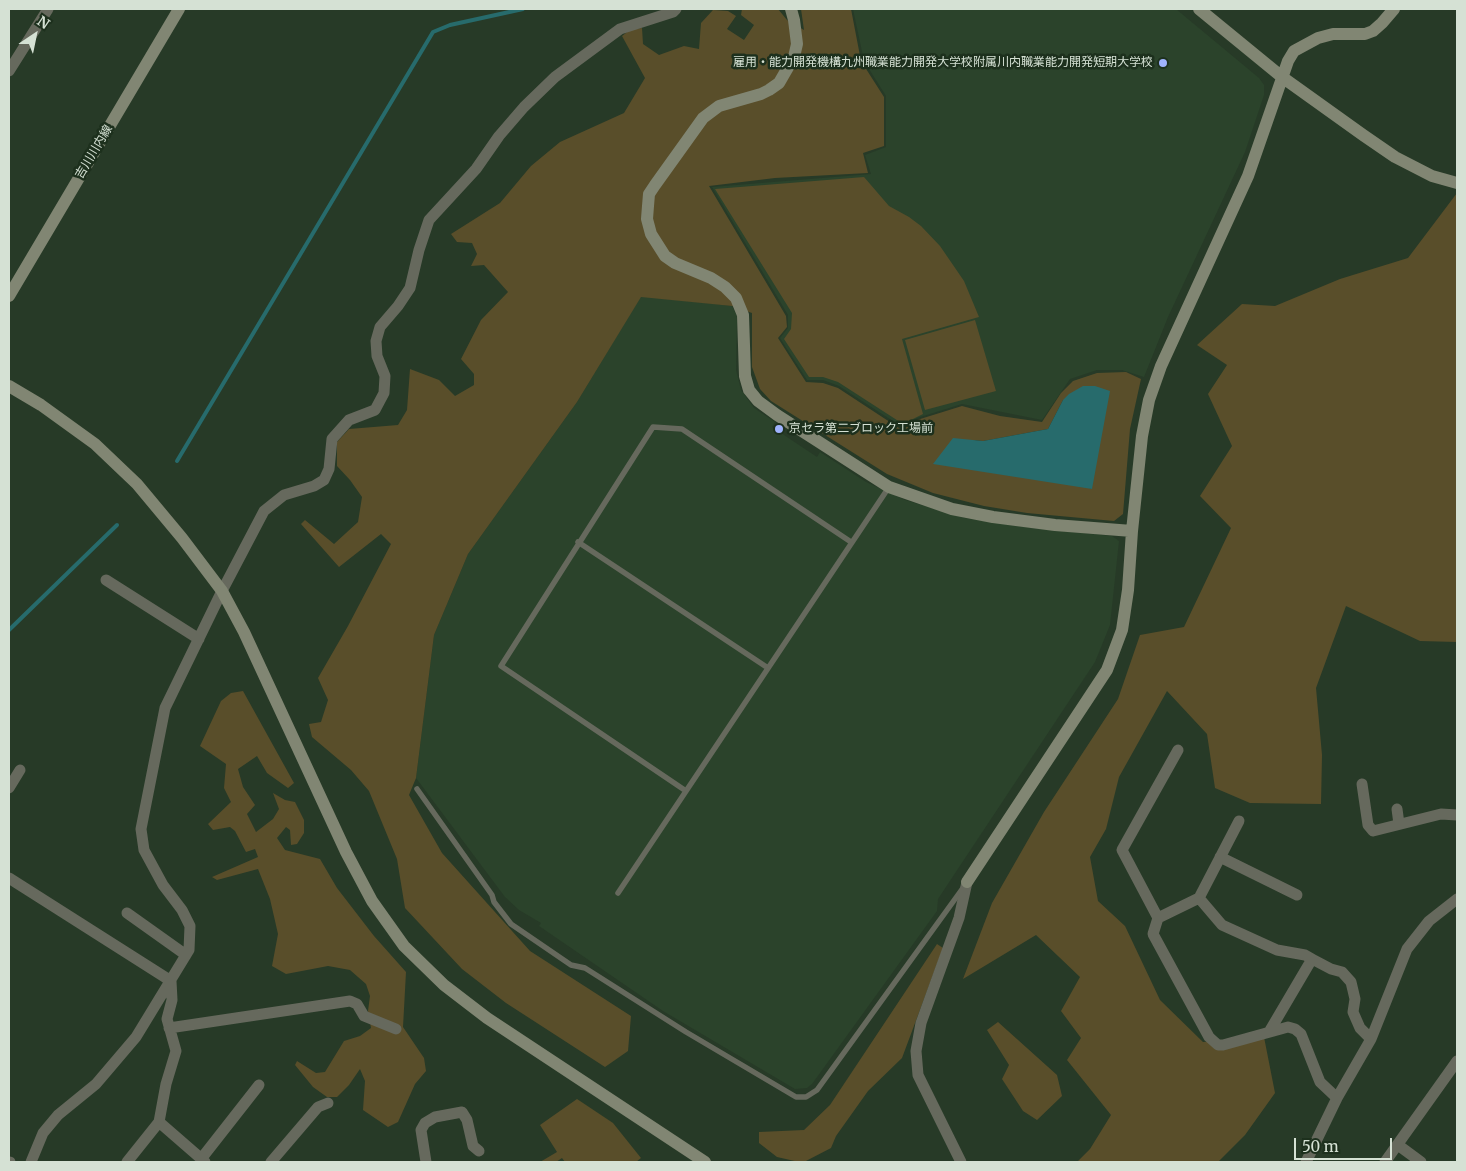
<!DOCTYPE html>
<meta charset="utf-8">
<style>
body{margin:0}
#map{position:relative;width:1466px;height:1171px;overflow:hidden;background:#273a27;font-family:Merriweather,serif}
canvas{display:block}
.frame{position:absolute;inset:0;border:10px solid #d5e1d4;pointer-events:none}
.north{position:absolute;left:10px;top:10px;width:50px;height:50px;-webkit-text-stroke:4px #1d301d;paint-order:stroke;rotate:34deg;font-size:14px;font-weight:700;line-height:20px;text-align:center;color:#d5e1d4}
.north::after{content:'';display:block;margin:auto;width:18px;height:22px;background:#d5e1d4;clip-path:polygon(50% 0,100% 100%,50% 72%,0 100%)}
.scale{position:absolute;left:1294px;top:1138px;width:98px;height:22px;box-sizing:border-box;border:2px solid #d5e1d4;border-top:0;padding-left:6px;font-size:15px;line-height:18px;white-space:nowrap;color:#d5e1d4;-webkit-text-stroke:4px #1d301d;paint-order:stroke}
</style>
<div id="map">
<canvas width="1466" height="1171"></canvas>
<div class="frame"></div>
<div class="north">N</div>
<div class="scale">50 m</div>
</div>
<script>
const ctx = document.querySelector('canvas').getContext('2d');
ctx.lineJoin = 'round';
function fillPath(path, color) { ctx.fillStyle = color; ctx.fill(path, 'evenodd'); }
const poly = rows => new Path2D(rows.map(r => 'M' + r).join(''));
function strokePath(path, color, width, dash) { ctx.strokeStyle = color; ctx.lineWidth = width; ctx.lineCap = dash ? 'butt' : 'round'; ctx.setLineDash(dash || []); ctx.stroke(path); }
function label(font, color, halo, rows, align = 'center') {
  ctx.font = font + ' Merriweather,"Noto Sans JP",serif'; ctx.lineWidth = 5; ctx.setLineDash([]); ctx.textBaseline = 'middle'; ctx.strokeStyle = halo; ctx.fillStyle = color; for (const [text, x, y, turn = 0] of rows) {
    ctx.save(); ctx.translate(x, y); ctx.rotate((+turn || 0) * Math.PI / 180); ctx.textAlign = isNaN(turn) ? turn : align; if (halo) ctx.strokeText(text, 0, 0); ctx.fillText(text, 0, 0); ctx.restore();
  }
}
fillPath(poly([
 [853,9,1176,9,1259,78,1264,85,1264,95,1245,152,1168,317,1144,377,1122,370,1097,370,1070,379,1042,420,962,404,917,418,902,427,839,386,823,380,807,380,780,338,788,328,788,315,712,187,871,174,865,155,886,147,886,96,864,61],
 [641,296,732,306,737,316,736,370,741,390,754,408,775,422,772,427,817,457,820,452,866,482,905,500,965,518,1033,528,1112,536,1119,541,1110,625,1095,662,938,899,937,911,812,1084,807,1088,795,1089,663,1011,539,926,541,923,519,910,505,897,416,778,434,635,468,554,577,402]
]), '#2b432b');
fillPath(poly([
 [742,9,778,9,787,20,804,30,801,9,851,9,861,61,884,97,884,146,863,153,868,173,775,178,709,186,786,316,787,327,778,338,806,382,823,383,838,388,902,430,917,420,962,406,1000,416,1042,422,1061,393,1073,381,1097,373,1126,372,1141,379,1130,429,1123,514,1114,521,1027,513,984,506,933,493,887,474,771,401,760,389,752,367,752,313,732,306,641,297,577,402,468,554,434,635,416,778,409,795,442,853,530,951,631,1016,628,1051,605,1067,506,1003,462,969,405,908,397,859,369,791,351,770,312,737,309,724,321,722,328,700,318,678,348,626,391,544,381,534,339,567,301,524,305,520,334,544,358,522,362,497,350,480,337,466,337,442,349,429,398,425,407,410,410,369,439,380,455,396,474,385,474,374,461,359,481,320,508,292,484,265,471,266,477,254,472,243,457,242,451,234,500,203,531,166,560,142,624,113,645,78,622,36,631,29,642,28,643,44,659,55,684,46,699,49,701,23,713,10,728,11,736,16,727,29,744,40,754,25,741,15],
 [1063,400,1092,489,973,440,983,441,1048,429],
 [864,177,889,206,909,217,921,226,940,246,964,281,979,317,902,339,923,414,903,424,838,382,823,377,809,377,784,339,791,329,792,313,715,189],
 [1457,193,1457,642,1420,641,1346,606,1316,688,1322,755,1321,804,1250,803,1215,788,1207,734,1167,691,1119,777,1106,829,1090,857,1098,901,1125,926,1160,1000,1203,1042,1264,1037,1275,1093,1245,1135,1218,1162,1077,1162,1090,1149,1111,1115,1067,1060,1081,1038,1061,1011,1080,977,1036,935,963,979,992,903,1044,812,1118,699,1140,635,1184,627,1231,528,1200,496,1232,446,1208,394,1227,365,1197,345,1242,304,1275,306,1340,279,1408,258],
 [975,320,996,391,925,410,905,340],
 [243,691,294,783,288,788,267,773,257,756,238,769,243,787,255,805,247,814,256,832,273,819,279,809,273,793,285,800,295,802,304,820,304,833,297,844,291,845,290,830,286,827,277,838,285,850,320,859,337,888,374,936,406,972,403,1027,424,1058,426,1071,415,1084,398,1122,388,1127,363,1110,365,1081,360,1069,349,1085,337,1097,327,1097,313,1087,295,1065,297,1061,316,1073,325,1072,344,1041,360,1036,371,1028,368,1011,370,996,366,984,350,970,328,966,286,974,272,966,278,934,270,899,258,869,217,880,212,877,258,857,255,849,246,852,235,831,230,827,213,830,208,824,231,802,224,788,226,764,200,746,221,701,231,693],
 [937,944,943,948,902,1058,868,1091,836,1136,831,1148,804,1162,799,1162,777,1157,759,1143,759,1132,804,1130,830,1105],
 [998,1022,1057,1075,1062,1096,1037,1120,1023,1111,1002,1079,1009,1065,987,1030],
 [577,1099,613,1123,641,1158,636,1162,565,1162,562,1158,556,1162,540,1162,557,1152,540,1125]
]), '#594e2a');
fillPath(poly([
 [1083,386,1095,386,1110,391,1092,489,933,464,953,438,983,441,1048,429,1063,400,1069,394]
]), '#276b6c');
strokePath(poly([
 [177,461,433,32,450,25,523,9],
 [9,630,117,525]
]), '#276b6c', 4);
strokePath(poly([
 [578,542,768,668],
 [417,789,492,895,494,902,511,924,571,965,585,968,686,1032,796,1097,806,1097,817,1090,963,888],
 [686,791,501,666,653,427,682,429,851,542],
 [618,893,889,487]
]), '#66695d', 5.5);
strokePath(poly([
 [9,71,48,9],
 [106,580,199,639],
 [1362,784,1368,825,1373,831,1441,814,1457,815],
 [9,788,20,770],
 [1397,809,1399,824],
 [1239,821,1199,898,1158,918,1153,934,1209,1037,1218,1045,1223,1045,1288,1027,1295,1029,1301,1034,1320,1082,1337,1098],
 [1220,857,1297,895],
 [9,878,171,981],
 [1199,898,1222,925,1277,950,1305,955,1312,959,1269,1032],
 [127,913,186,955],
 [1158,918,1122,850,1178,750],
 [1312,959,1331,969,1342,972,1351,982,1355,999,1353,1012,1360,1028,1371,1039],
 [171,981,172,1000,167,1019,176,1051,166,1084,159,1122,205,1162],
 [169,1028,350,1001,357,1004,364,1016,396,1029],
 [1398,1145,1421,1162],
 [201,1159,259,1085],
 [9,1162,10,1162],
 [31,1162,43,1133,58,1115,96,1084,136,1037,189,950,190,926,182,910,163,885,144,850,141,829,165,708,222,591,264,511,284,495,314,486,324,480,329,469,332,439,349,420,375,410,384,393,385,376,377,356,376,341,380,327,398,306,410,288,419,250,429,220,476,169,499,136,524,107,555,77,620,29,673,12,676,9],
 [127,1162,159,1122],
 [271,1162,318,1107,328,1103],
 [426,1162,421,1130,425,1123,435,1117,462,1112,467,1120,473,1146,479,1151],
 [961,1162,918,1075,916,1051,921,1023,959,918,967,882],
 [1306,1162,1337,1098,1371,1039,1407,949,1429,921,1457,899],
 [1385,1162,1457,1061]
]), '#66695d', 11);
strokePath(poly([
 [791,9,794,20,797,44,794,57,779,83,769,90,761,94,719,106,703,118,655,185,649,194,648,206,647,219,651,234,665,256,675,263,711,278,725,287,736,298,743,315,745,376,749,390,758,401,777,415,889,487,952,509,993,517,1055,525,1132,531],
 [1199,9,1282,77,1363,135,1395,157,1432,176,1457,183],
 [9,296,179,9],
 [9,386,41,405,95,444,137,484,182,538,222,591,244,632,346,852,372,901,404,946,444,985,487,1018,705,1162],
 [967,882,1107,670,1122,630,1128,590,1132,531,1142,436,1149,400,1161,366,1248,176,1288,61,1294,51,1318,38,1333,34,1365,34,1373,31,1382,23,1394,9]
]), '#818673', 12);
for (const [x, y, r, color] of [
 [1163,63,5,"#9fb3fd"],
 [779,429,5,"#9fb3fd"]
]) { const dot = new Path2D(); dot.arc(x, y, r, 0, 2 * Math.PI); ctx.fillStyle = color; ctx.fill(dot); strokePath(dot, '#1d301d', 2); }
label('12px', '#d5e1d4', '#1d301d', [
 ["雇用・能力開発機構九州職業能力開発大学校附属川内職業能力開発短期大学校",1153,63],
 ["京セラ第二ブロック工場前",789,429,"left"]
], 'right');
label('12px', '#d5e1d4', '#1d301d', [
 ["吉川川内線",94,152,-59]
]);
</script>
